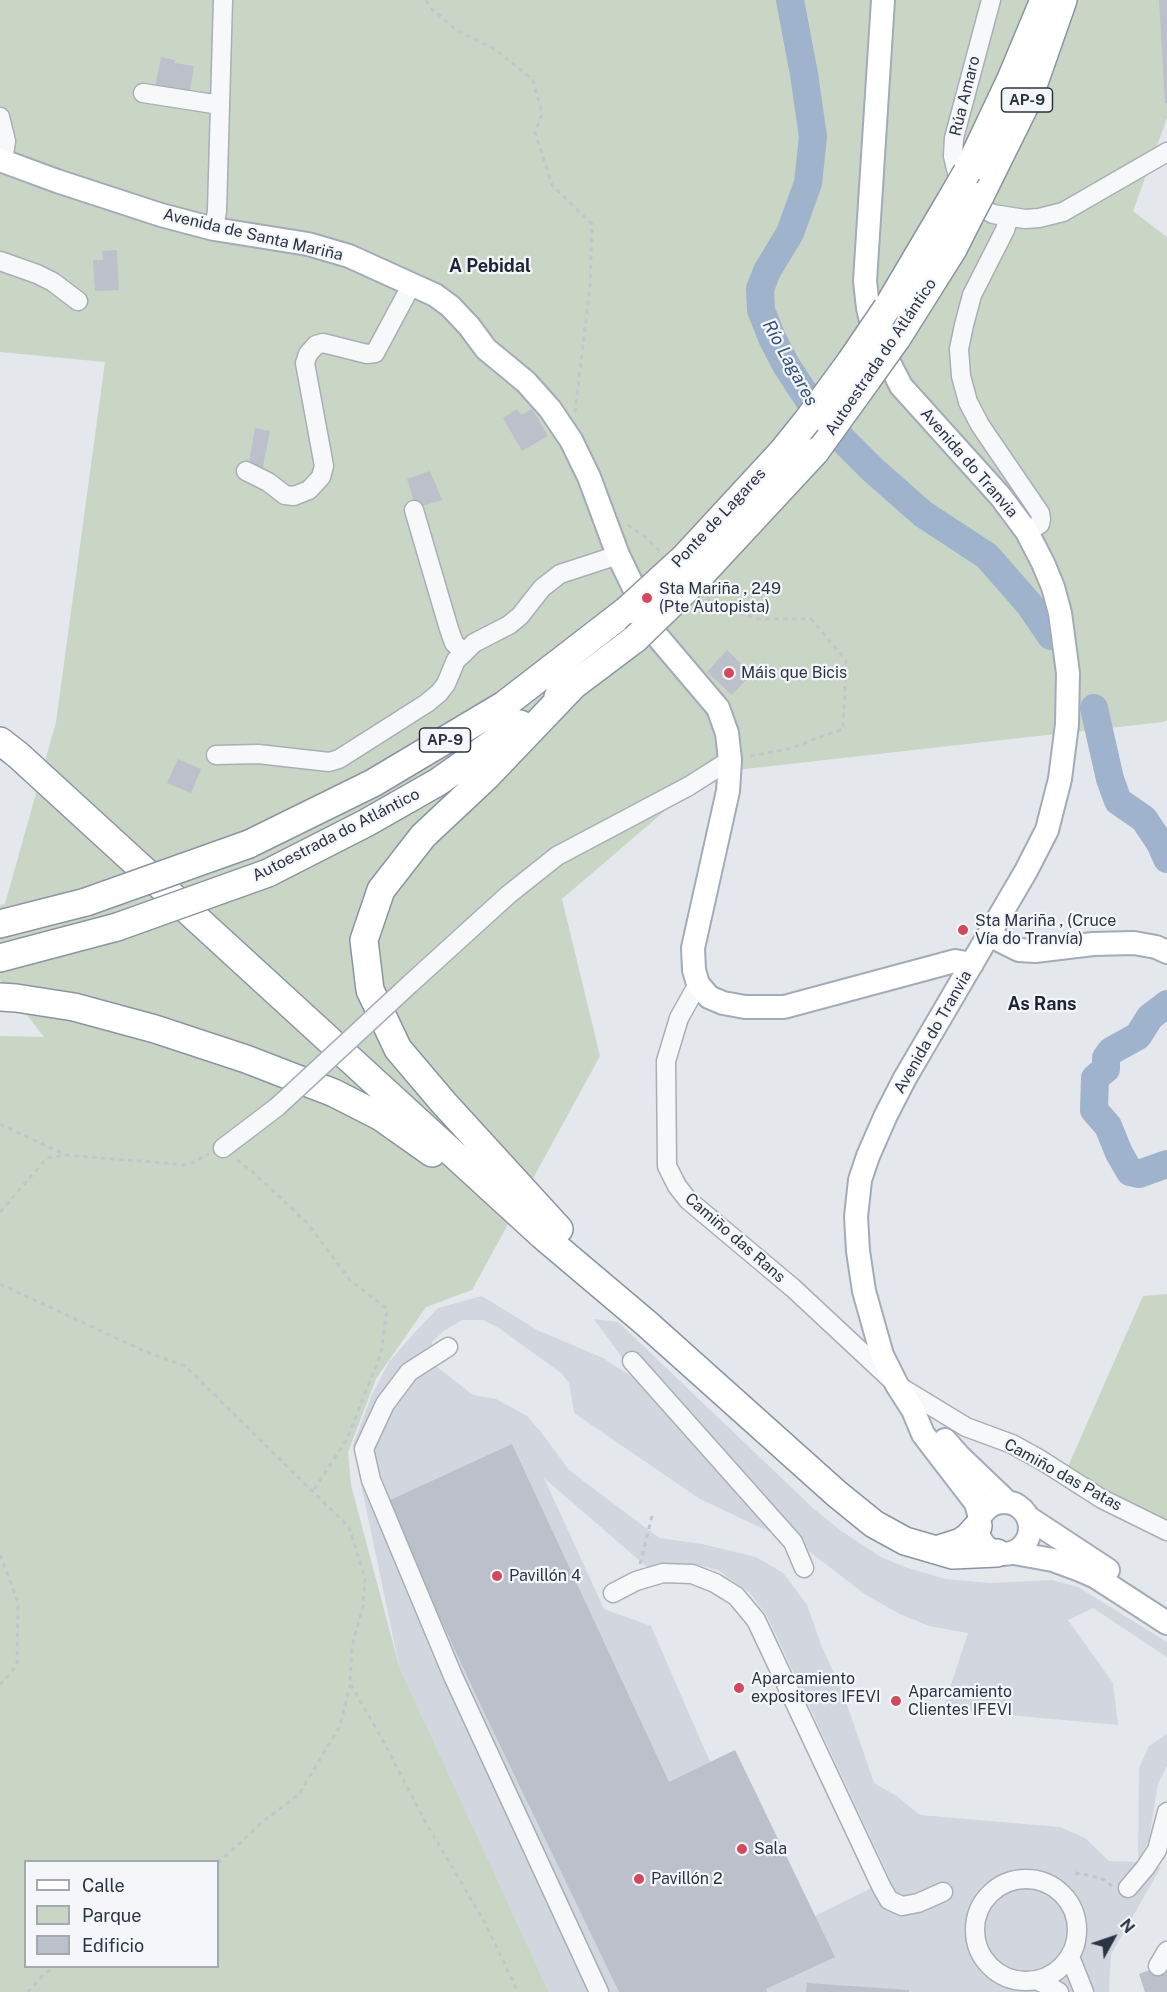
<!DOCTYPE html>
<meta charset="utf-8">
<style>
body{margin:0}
#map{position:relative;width:1167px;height:1992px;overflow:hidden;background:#e4e7ec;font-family:"Public Sans",sans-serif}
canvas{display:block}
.legend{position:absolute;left:24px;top:1860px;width:195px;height:108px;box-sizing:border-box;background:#f4f6f9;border:2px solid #a4a8b1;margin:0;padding:8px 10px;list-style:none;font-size:18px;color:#2b3445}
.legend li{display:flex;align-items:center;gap:12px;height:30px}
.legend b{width:30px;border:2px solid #a4a8b1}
.north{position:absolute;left:1083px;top:1908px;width:60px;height:60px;-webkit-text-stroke:4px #f4f6f9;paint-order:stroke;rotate:50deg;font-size:16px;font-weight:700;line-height:24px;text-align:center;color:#2b3445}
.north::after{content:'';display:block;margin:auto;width:21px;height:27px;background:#2b3445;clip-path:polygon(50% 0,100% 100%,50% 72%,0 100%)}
</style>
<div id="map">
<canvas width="1167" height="1992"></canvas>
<ul class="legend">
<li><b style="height:8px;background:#fff"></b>Calle</li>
<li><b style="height:16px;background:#c9d6c5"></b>Parque</li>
<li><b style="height:16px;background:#bbc0ca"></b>Edificio</li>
</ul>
<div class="north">N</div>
</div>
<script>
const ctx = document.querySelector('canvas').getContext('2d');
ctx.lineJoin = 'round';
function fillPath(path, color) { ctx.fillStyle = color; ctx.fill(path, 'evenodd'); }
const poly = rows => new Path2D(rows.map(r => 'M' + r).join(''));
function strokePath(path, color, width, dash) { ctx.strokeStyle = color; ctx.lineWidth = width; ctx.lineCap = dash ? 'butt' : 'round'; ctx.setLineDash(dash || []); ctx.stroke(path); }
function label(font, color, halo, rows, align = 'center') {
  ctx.font = font + ' "Public Sans",sans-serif'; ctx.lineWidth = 4.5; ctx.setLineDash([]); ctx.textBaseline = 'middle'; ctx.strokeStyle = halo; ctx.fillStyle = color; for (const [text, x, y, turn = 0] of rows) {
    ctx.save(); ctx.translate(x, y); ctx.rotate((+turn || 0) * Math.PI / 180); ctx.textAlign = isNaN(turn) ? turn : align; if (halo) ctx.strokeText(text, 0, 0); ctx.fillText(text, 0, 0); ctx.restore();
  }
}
fillPath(poly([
 [482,1296,537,1330,603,1358,640,1382,594,1319,618,1322,814,1509,841,1531,881,1557,905,1567,945,1579,990,1583,1052,1580,1078,1587,1167,1642,1167,1657,1093,1608,1068,1620,1113,1683,1118,1725,943,1709,968,1633,929,1626,900,1614,866,1595,806,1549,700,1499,574,1413,569,1383,561,1373,499,1328,483,1320,462,1320,445,1330,432,1342,432,1363,473,1395,496,1399,527,1416,541,1432,569,1470,659,1538,702,1544,756,1557,783,1573,807,1605,822,1647,843,1693,874,1783,895,1795,920,1815,1060,1827,1085,1838,1109,1861,1138,1862,1139,1768,1149,1746,1167,1734,1167,1766,1158,1784,1149,1839,1139,1862,1161,1867,1111,1954,1109,1992,549,1992,399,1666,353,1445,371,1397,389,1362,415,1332,438,1308],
 [544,1478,647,1567,671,1563,694,1564,718,1570,750,1593,767,1616,890,1879,815,1916,735,1750,710,1762,651,1626,604,1609]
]), '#d2d6de');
fillPath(poly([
 [0,0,1167,0,1167,118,1133,211,1167,237,1167,720,1163,722,709,773,562,899,600,1056,472,1290,426,1307,376,1379,348,1452,351,1485,399,1666,549,1992,0,1992,0,1036,44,1037,0,980,0,905,5,904,56,722,105,362,0,352],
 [26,1862,218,1862,218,1966,26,1966],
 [1167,1294,1167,1536,1063,1478,1143,1296]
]), '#c9d6c5');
strokePath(poly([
 [790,0,804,74,813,137,808,183,790,233,767,271,760,289,761,310,772,338,786,365,820,417,873,470,923,514,987,556,1029,604,1051,636],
 [1094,708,1110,779,1118,801,1144,819,1160,843,1167,859],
 [1167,1004,1150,1017,1138,1036,1111,1051,1106,1058,1106,1069,1095,1078,1094,1110,1108,1126,1119,1153,1130,1172,1139,1174,1167,1164]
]), '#9fb4cc', 28);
fillPath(poly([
 [1159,0,1167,0,1167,103,1165,103],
 [161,57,175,60,174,63,194,66,189,95,155,89],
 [117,250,119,290,95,291,93,260,103,260,102,251],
 [517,409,521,415,532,409,548,436,522,451,503,418],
 [255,428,270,431,262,471,248,468],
 [430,471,442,500,416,508,407,479],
 [727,650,752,674,732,695,707,672],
 [178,759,201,769,191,793,167,783],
 [512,1444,669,1782,735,1750,835,1957,766,1989,767,1992,619,1992,482,1708,386,1502],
 [1167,1963,1167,1992,1145,1992,1139,1974],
 [807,1983,909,1990,909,1992,806,1992]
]), '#bbc0ca');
const minor = poly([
 [991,0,954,138,953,156,957,173,965,192,977,205,993,214,1025,219,1039,218,1063,212,1167,152],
 [143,93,220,105],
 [0,117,6,141,3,161],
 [1009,217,1005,230,972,295,964,325,959,349,961,376,968,402,980,425,1040,513,1041,519,1040,524,1027,532],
 [214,229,217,211,223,0],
 [0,261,37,274,53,282,78,301],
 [246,471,268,482,285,495,294,496,309,490,321,477,324,466,305,363,308,354,316,345,323,343,367,354,375,353,412,284],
 [414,510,449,629,454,643,464,653],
 [216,755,258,754,329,762,339,759,427,703,439,693,446,684,456,660,464,653,474,643,509,625,520,616,542,588,560,574,618,555],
 [410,984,508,895,557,856,689,786,730,760],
 [698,984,679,1018,666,1061,667,1166,677,1186,688,1200,793,1288,897,1385,966,1427,1012,1444,1041,1460,1102,1499,1167,1531],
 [223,1148,277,1107],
 [448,1347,409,1372,385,1404,364,1449,371,1480,453,1676,599,1992],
 [632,1361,793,1542,804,1568],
 [613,1593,636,1581,663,1573,692,1574,715,1583,736,1596,756,1620,882,1888,889,1900,902,1906,918,1903,943,1892],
 '975 1930a51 51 0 1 1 102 0a51 51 0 1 1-102 0Z',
 [1128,1888,1145,1868,1157,1850,1167,1812],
 [1070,1957,1084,1992],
 [1158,1966,1167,1951],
 [1037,1980,1059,1992]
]);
const major = poly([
 [883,0,865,281,868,308,874,333,901,386,1001,497,1027,532,1043,563,1053,587,1060,613,1068,673,1067,724,1060,779,1047,830,1026,871,905,1078,886,1115,868,1156,860,1180,856,1217,858,1251,864,1291,882,1355,897,1385,913,1410,923,1434,976,1503,980,1518],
 [0,160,57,181,161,215,214,229,308,244,349,256,435,295,450,306,469,326,486,349,526,382,550,409,571,440,589,477,618,555,657,636,718,708,727,733,730,760,728,791,693,948,694,970,698,984,709,997,723,1003,745,1007,784,1007,955,961,972,964],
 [989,935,1019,950,1035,951,1093,944,1134,943,1156,947,1167,952],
 [945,1440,960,1457,1006,1501],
 '978 1528a26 26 0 1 1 52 0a26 26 0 1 1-52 0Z',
 [1029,1518,1108,1570],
 [1014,1553,1053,1560,1080,1570,1096,1577,1167,1623]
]);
const highway = poly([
 [967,172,1011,79,1044,0],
 [980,196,1029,97,1063,0],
 [887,308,949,203],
 [897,338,953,249,967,221],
 [807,421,851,361],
 [815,452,867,380],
 [558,697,635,639],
 [0,741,18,755,543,1236,646,1323,837,1494,874,1524,905,1541,953,1555,997,1553],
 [249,844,373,783,504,705,627,610],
 [268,873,366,823,438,782,520,724],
 [0,924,86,902],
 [0,958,117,927],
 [0,997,16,998,74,1007,155,1029,246,1059,334,1093,381,1117,432,1153],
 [559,1229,443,1102,398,1049,370,990,364,940,381,890,423,836,487,776,572,687],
 [936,1550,961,1542,968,1537,978,1526]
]);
strokePath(minor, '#a9aeb7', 21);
strokePath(major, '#a3abb8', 26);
strokePath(highway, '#8b94a3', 30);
strokePath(poly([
 [426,0,432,9,456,30,495,49,533,80,542,114,535,133,552,185,592,224,590,286,575,413],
 [628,525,645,537,660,551],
 [707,598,712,603,757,619,811,619,846,660,843,729,788,749,747,757],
 [0,1124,66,1155],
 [237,1160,253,1172,307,1223,350,1280,387,1309,381,1353,347,1439,313,1491],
 [0,1212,47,1158,66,1155,187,1165,209,1154],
 [0,1284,144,1351,185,1366,349,1527,365,1578,363,1607,352,1646,350,1683,382,1739,426,1823,484,1921,518,1992],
 [0,1555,18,1602,17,1665,0,1685],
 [640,1564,652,1516],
 [218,1863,260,1824,299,1794,340,1726,350,1685],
 [1075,1873,1088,1875,1106,1880,1112,1887],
 [28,1992,44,1974,55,1966]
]), '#c2c5cb', 3, [4.5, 4.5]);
strokePath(minor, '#f7f8fa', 18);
strokePath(major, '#fff', 22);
strokePath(highway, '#fff', 27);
const minorBridge = poly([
 [277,1107,410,984]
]);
const highwayBridge = poly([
 [949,203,967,172],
 [967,221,980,196],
 [851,361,887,308],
 [867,380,897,338],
 [627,610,685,557,782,452,807,421],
 [635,639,697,579,815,452],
 [86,902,249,844],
 [117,927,268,873]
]);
strokePath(minorBridge, '#a9aeb7', 21, []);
strokePath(highwayBridge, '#8b94a3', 30, []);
strokePath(minorBridge, '#f7f8fa', 18);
strokePath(highwayBridge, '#fff', 27);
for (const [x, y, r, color] of [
 [647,598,6,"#d1495b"],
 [729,673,6,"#d1495b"],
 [963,930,6,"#d1495b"],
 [497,1576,6,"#d1495b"],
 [739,1688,6,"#d1495b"],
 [896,1701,6,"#d1495b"],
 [742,1849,6,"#d1495b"],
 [639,1879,6,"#d1495b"]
]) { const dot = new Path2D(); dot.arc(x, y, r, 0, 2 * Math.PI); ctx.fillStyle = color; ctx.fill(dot); strokePath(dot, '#f4f6f9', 2); }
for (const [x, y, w] of [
 [1027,100,51],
 [445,740,51]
]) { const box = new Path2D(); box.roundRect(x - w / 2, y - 12, w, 24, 4.5); ctx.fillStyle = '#f4f6f9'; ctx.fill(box); strokePath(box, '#2b3445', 1.5); }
label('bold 15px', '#2b3445', null, [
 ["AP-9",1027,100],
 ["AP-9",445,740]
]);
label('16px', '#2b3445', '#f4f6f9', [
 ["Rúa Amaro",965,96,-76],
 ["Avenida de Santa Mariña",253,235,13],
 ["Autoestrada do Atlántico",881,357,-56],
 ["Avenida do Tranvia",969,463,49],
 ["Ponte de Lagares",719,518,-47],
 ["Autoestrada do Atlántico",336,835,-27],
 ["Avenida do Tranvia",933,1032,-60],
 ["Camiño das Rans",735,1238,41],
 ["Camiño das Patas",1063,1475,29]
]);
label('16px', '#2b3445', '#f4f6f9', [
 ["Sta Mariña , 249",659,589],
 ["(Pte Autopista)",659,607],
 ["Máis que Bicis",741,673],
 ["Sta Mariña , (Cruce",975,921],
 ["Vía do Tranvía)",975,939],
 ["Pavillón 4",509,1576],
 ["Aparcamiento",751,1679],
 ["expositores IFEVI",751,1697],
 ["Aparcamiento",908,1692],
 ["Clientes IFEVI",908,1710],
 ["Sala",754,1849],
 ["Pavillón 2",651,1879]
], 'left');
label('bold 18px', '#1d2536', '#f4f6f9', [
 ["A Pebidal",490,266],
 ["As Rans",1042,1004]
]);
label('italic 18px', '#34527a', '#f4f6f9', [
 ["Río Lagares",790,363,61]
]);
</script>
